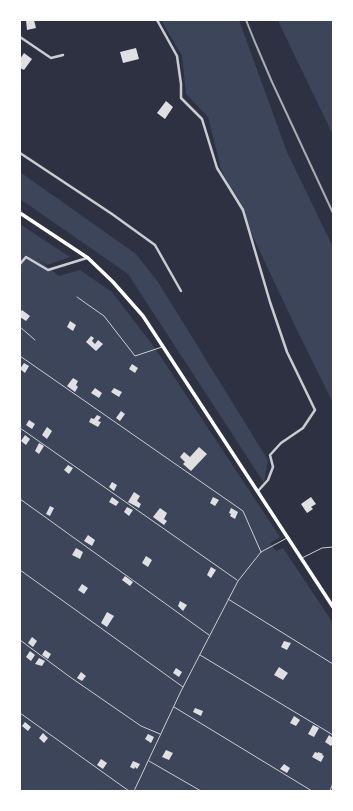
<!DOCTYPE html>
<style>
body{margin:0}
#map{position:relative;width:353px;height:811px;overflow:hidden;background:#2d3142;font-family:Overpass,sans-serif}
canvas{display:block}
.frame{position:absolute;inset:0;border:21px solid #fff;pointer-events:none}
</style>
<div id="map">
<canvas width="353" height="811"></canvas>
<div class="frame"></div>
</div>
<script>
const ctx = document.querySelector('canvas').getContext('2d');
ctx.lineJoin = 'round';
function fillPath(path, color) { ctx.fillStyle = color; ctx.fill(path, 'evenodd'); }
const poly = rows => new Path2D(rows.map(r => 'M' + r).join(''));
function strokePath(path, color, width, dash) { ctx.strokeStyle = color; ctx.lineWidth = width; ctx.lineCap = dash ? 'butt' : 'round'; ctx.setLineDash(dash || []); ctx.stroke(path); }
fillPath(poly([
 [161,20,239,20,287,152,333,247,333,403,295,326,221,169,208,117,186,94,182,56],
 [278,20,333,20,333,135,279,23],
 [20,172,136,254,158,282,268,460,264,483,128,274,20,199],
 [20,224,70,257,47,265,35,257,59,276,80,270,112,292,155,348,280,537,270,543,276,551,283,548,333,623,333,791,20,791]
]), '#3c4559');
fillPath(poly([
 [26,20,34,20,36,28,27,30],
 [136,48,139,59,123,63,120,52],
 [24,53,32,59,24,70,20,68,20,59],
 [166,101,173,107,165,119,157,113],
 [22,310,30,316,26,321,20,317,20,313],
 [70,321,76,325,73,331,67,327],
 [91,336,94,338,92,341,95,344,98,340,103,344,96,351,86,342],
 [24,363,29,366,25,373,20,369],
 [132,364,138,368,135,373,129,369],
 [73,378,78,381,76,385,78,387,75,392,67,386],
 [95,388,102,393,99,398,91,393],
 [114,388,122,392,119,397,111,392],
 [121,411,125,414,120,421,116,418],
 [97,415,101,417,98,421,101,422,98,427,89,422,91,418,94,419],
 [29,420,35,424,32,429,26,425],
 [47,427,52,431,47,439,42,435],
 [25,435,30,439,26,445,21,441],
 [39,443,44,446,39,454,35,451],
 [199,447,207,454,191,471,183,464,185,462,180,457,184,452,190,457],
 [68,465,73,468,69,474,64,470],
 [112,482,117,485,114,491,109,487],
 [134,492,140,496,137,501,141,504,139,508,128,502],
 [112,497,119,502,116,506,109,502],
 [213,497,219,500,215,506,210,503],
 [311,497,316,504,311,507,313,509,307,513,301,504],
 [50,506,54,508,50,516,46,514],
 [127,507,133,510,129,516,124,512],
 [160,508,167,513,164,519,167,521,164,525,153,517],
 [231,508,238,512,235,519,230,516,231,514,229,513],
 [88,535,95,540,92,546,84,541],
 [76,548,83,552,80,559,72,555],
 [146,556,152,560,148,567,142,563],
 [211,567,216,570,211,578,207,575],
 [125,576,133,582,130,586,122,580],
 [82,584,88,588,84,594,78,590],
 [180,601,187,605,183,611,178,606],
 [107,612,114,616,107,627,101,623],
 [32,637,37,641,33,647,28,643],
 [284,641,291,643,287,650,281,647],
 [45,650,51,654,48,659,42,655],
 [30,651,35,655,31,661,26,657],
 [39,658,45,661,42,666,35,664],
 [279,667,288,673,283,680,274,675],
 [176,668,182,672,179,677,173,673],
 [81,672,86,676,82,681,77,678],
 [195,708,203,711,201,716,193,712],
 [294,716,300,720,296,726,290,723],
 [25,722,31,727,28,731,22,726],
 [313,725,319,728,314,737,308,734],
 [43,733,48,738,44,743,39,738],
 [148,734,154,737,151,743,145,739],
 [329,735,333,738,333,744,331,746,325,742],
 [166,750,173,753,169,760,162,757],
 [315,752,318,753,318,752,323,754,322,755,324,756,321,762,312,757],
 [101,759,107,763,103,769,97,765],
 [133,761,140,764,137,769,135,767,134,769,130,767],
 [284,764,290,768,287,773,280,769]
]), '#e0e0e3');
strokePath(poly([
 [77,297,104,316,135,356,162,347],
 [20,327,35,340],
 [20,356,243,511,261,552],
 [20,428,237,580],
 [20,499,209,635],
 [302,558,322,548,333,547],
 [20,570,183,687],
 [228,599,333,664],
 [20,640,70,677,141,726,160,734],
 [200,655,333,735],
 [174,707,312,791],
 [20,713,129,791],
 [149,761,201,791],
 [134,791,181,691,238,581,261,552,287,538],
 [330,791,333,783]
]), '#caccd0', 1);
strokePath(poly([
 [157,20,177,56,181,84,181,98,202,119,217,168,243,210,270,302,287,352,315,410,303,428,281,443,270,455,273,467,268,480,258,491],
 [20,37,51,58,63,55],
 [20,153,112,214,155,245,181,291],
 [20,264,26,257,48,270,87,258]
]), '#caccd0', 2.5);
strokePath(poly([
 [20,213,88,258,113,282,143,316,333,607]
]), '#fff', 3.5);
strokePath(poly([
 [246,20,254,40,272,82,333,213]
]), '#abadb3', 2);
</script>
